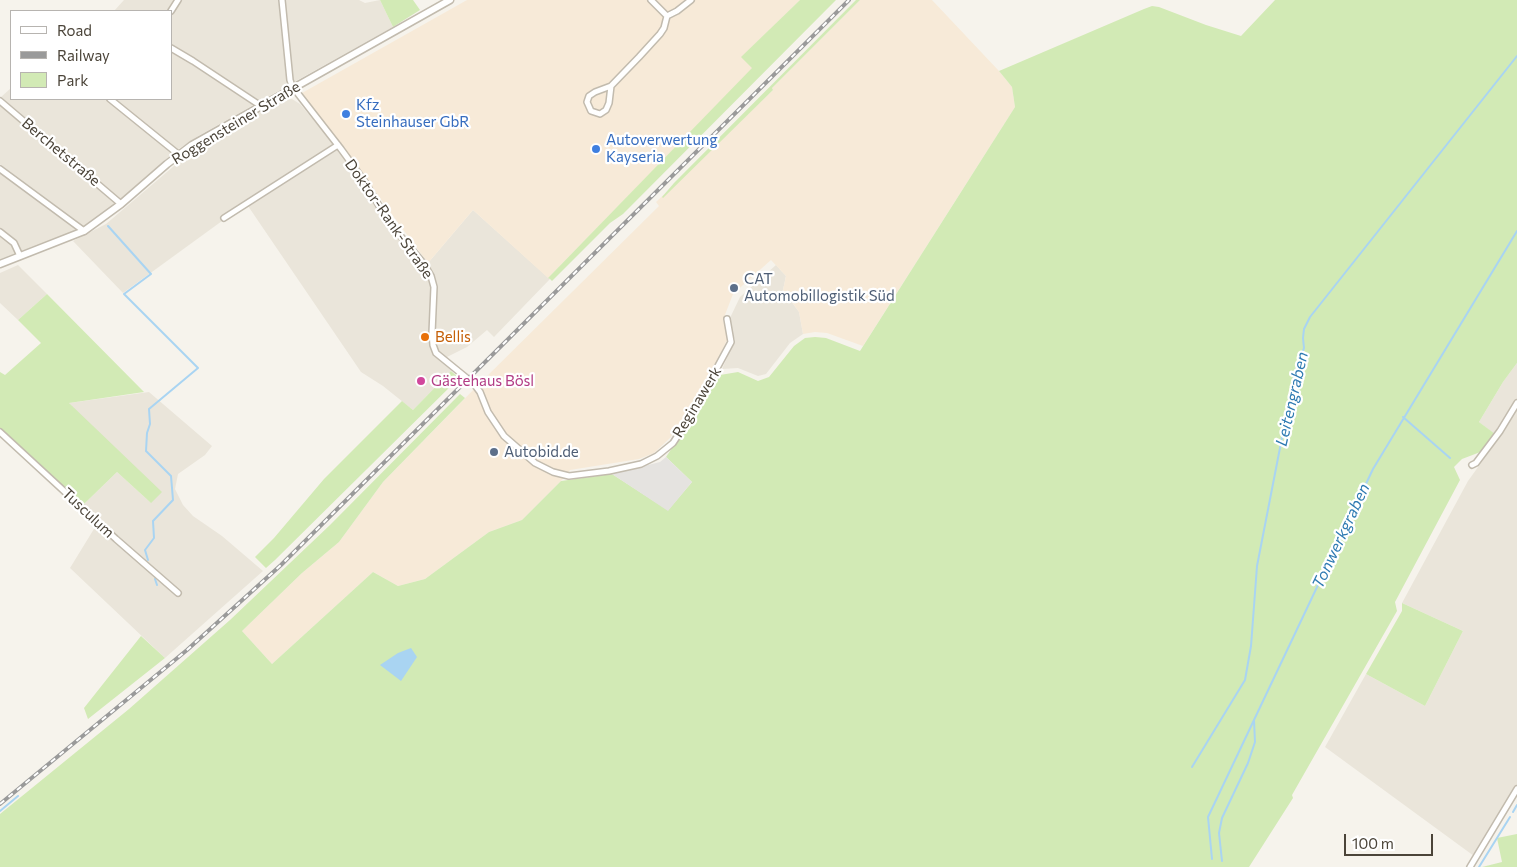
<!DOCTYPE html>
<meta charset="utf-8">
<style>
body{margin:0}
#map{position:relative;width:1517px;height:867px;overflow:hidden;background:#f6f3ec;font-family:Commissioner,sans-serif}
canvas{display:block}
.legend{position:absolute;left:10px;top:10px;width:162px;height:90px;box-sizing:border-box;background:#fff;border:1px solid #b7b4b0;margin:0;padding:6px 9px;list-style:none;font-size:15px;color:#4b4439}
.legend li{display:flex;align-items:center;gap:10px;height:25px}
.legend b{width:25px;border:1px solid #b7b4b0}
.scale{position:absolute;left:1344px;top:834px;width:89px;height:22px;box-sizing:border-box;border:2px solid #4b4439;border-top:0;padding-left:6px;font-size:15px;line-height:18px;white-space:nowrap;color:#4b4439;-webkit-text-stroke:4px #fff;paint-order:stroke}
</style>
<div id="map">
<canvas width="1517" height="867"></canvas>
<ul class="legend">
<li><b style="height:6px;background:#fff"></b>Road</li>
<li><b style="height:6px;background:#9a9a9a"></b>Railway</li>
<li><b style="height:14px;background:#d2eab5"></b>Park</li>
</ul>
<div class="scale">100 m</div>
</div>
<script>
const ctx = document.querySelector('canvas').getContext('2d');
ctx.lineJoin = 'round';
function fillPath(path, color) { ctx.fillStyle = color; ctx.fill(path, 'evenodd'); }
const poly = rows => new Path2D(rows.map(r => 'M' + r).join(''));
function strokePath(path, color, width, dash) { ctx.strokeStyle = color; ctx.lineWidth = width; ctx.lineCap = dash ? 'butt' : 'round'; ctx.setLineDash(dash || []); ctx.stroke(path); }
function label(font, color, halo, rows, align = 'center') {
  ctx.font = font + ' Commissioner,sans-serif'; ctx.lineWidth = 4.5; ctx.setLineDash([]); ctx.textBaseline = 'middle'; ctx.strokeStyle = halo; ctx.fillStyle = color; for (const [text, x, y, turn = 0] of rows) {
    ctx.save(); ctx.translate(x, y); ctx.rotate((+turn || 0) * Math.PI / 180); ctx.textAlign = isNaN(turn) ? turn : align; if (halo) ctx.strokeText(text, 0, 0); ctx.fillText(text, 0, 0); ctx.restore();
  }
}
fillPath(poly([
 [124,0,279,0,287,86,200,135,177,150,114,99,171,99,171,11,114,11],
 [284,0,359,0,365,3,380,0,393,27,294,82,291,69],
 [11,88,11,99,105,99,173,153,121,201,1,97],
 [284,98,292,99,300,104,334,144,223,216,222,221,123,293,73,241,106,224,181,160],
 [0,104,118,203,84,227,0,164],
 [338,149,422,265,432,284,435,354,452,370,413,410,383,386,361,372,248,206],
 [0,172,78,230,0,262],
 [473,210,550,279,494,337,487,330,467,347,445,358,438,352,435,344,436,282,428,263],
 [18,265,47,294,18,320,0,303,0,273],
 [776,265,786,276,783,290,799,312,803,334,790,343,766,374,758,376,738,368,722,369,735,340,733,335,730,318,740,297],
 [1517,363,1517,785,1474,856,1325,747,1366,674,1425,706,1463,631,1402,603,1468,481,1499,438,1479,422,1503,382],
 [149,392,212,446,205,455,178,474,175,489,183,505,193,516,222,536,263,571,165,658,70,568,97,524,80,508,117,472,151,503,69,403]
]), '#eae5da');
fillPath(poly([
 [467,0,800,0,742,57,753,68,548,278,473,210,428,263,302,93],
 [860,0,932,0,999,71,1012,87,1015,107,863,346,827,333,815,332,803,334,799,312,783,290,786,276,771,260,733,294,723,320,728,338,707,381,670,438,654,453,639,459,570,470,561,481,522,520,489,532,425,579,398,586,373,572,272,664,242,631,302,573,339,542,383,482,480,383,659,206,656,202,773,90,772,88]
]), '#f7ead8');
fillPath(poly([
 [380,0,413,0,420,10,393,27],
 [800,0,836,0,623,214,610,223,552,281,550,279,548,278,752,68,741,57],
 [856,0,860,0,772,88,773,90,663,198,662,197,674,183],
 [1275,0,1517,0,1517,363,1503,382,1479,422,1495,434,1483,451,1462,459,1454,467,1460,480,1395,602,1397,611,1292,795,1293,798,1249,867,0,867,0,814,129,709,230,620,330,525,460,394,465,398,383,482,339,542,302,573,242,631,272,664,373,572,398,586,425,579,489,532,522,520,561,481,612,474,668,510,692,482,666,457,720,375,738,372,758,381,769,377,794,346,805,338,815,337,826,338,860,351,1015,107,1012,87,999,71,1144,9,1152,6,1159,7,1206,25,1241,36],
 [47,294,144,392,69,403,162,492,151,503,117,472,83,505,0,429,0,372,5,375,41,343,18,320],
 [451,371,459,378,275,560,266,568,255,557,274,538,324,479,402,401,413,410],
 [1402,603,1463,631,1425,706,1366,674,1402,611],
 [141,636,165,658,88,719,84,708],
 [1517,834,1517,867,1482,867,1502,862,1497,838]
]), '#d2eab5');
fillPath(poly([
 [666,457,692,482,668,511,612,474,660,462]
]), '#e5e3e0');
fillPath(poly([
 [411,648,417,657,401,681,380,665,398,653]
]), '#a9d4f2');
strokePath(poly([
 [108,226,151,274,124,294,198,368,149,409,150,424,147,433,146,451,171,476,173,500,153,521,154,538,145,550,148,560],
 [1403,417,1450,458],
 [155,579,157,585],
 [1192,767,1245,680,1251,646,1257,566,1294,376,1304,348,1303,338,1304,329,1310,317,1517,56],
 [0,811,18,796],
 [1513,812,1517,805],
 [1212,859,1208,817,1373,469,1517,231],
 [1222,861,1219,833,1222,818,1248,763,1255,742,1254,720],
 [1479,867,1510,817]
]), '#a9d4f2', 2);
const minor = poly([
 [282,0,290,80,292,86,341,149,365,182,388,221,424,264,431,276,434,287,432,333,433,345,436,353,474,384,480,392,488,412,504,436,535,463,553,472,569,476,609,471,641,464,657,456,673,443,692,414,731,342,727,319],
 [171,11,178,0],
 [667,16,677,11,691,0],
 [171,48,193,61,261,106],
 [611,86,639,57,660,34,664,28,667,16,651,0],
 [611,86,609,103,606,110,600,114,591,111,587,102,589,96,595,92,611,86],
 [110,99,178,154],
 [0,101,121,204],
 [0,169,84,231],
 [224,218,338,145],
 [0,232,14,243,20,256],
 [0,432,116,539,178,593],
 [1472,465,1476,463,1500,431,1517,403],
 [1470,867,1517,789]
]);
const tertiary = poly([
 [0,264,84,231,121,204,167,164,192,145,450,0]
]);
strokePath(minor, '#c2bbae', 8);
strokePath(tertiary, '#c2bbae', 9);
strokePath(minor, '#fff', 5);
strokePath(tertiary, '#fff', 6);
const rail = poly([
 [0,804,187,650,281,565,849,0]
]);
strokePath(rail, '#9a9a9a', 4);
strokePath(rail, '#fff', 2, [5.5]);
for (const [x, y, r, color] of [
 [346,114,5,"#3f7fe0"],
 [596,149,5,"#3f7fe0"],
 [734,288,5,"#5c6f8a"],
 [425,337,5,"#e8710a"],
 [421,381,5,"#d1479c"],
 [494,452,5,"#5c6f8a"]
]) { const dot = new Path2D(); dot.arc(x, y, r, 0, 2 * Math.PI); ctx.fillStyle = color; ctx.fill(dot); strokePath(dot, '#fff', 2); }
label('15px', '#366cbe', '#fff', [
 ["Kfz",356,105],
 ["Steinhauser GbR",356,122],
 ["Autoverwertung",606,140],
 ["Kayseria",606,157]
], 'left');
label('15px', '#4b4439', '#fff', [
 ["Roggensteiner Straße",236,123,-31],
 ["Berchetstraße",61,152,40],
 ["Doktor-Rank-Straße",389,219,55],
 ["Reginawerk",697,402,-59],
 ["Tusculum",88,513,43]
]);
label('15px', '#4e5e75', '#fff', [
 ["CAT",744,279],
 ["Automobillogistik Süd",744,296],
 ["Autobid.de",504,452]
], 'left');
label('15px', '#c56008', '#fff', [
 ["Bellis",435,337]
], 'left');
label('15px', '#b23c85', '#fff', [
 ["Gästehaus Bösl",431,381]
], 'left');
label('italic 16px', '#2e7ab2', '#fff', [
 ["Leitengraben",1292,399,-77],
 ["Tonwerkgraben",1341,536,-65]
]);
</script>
